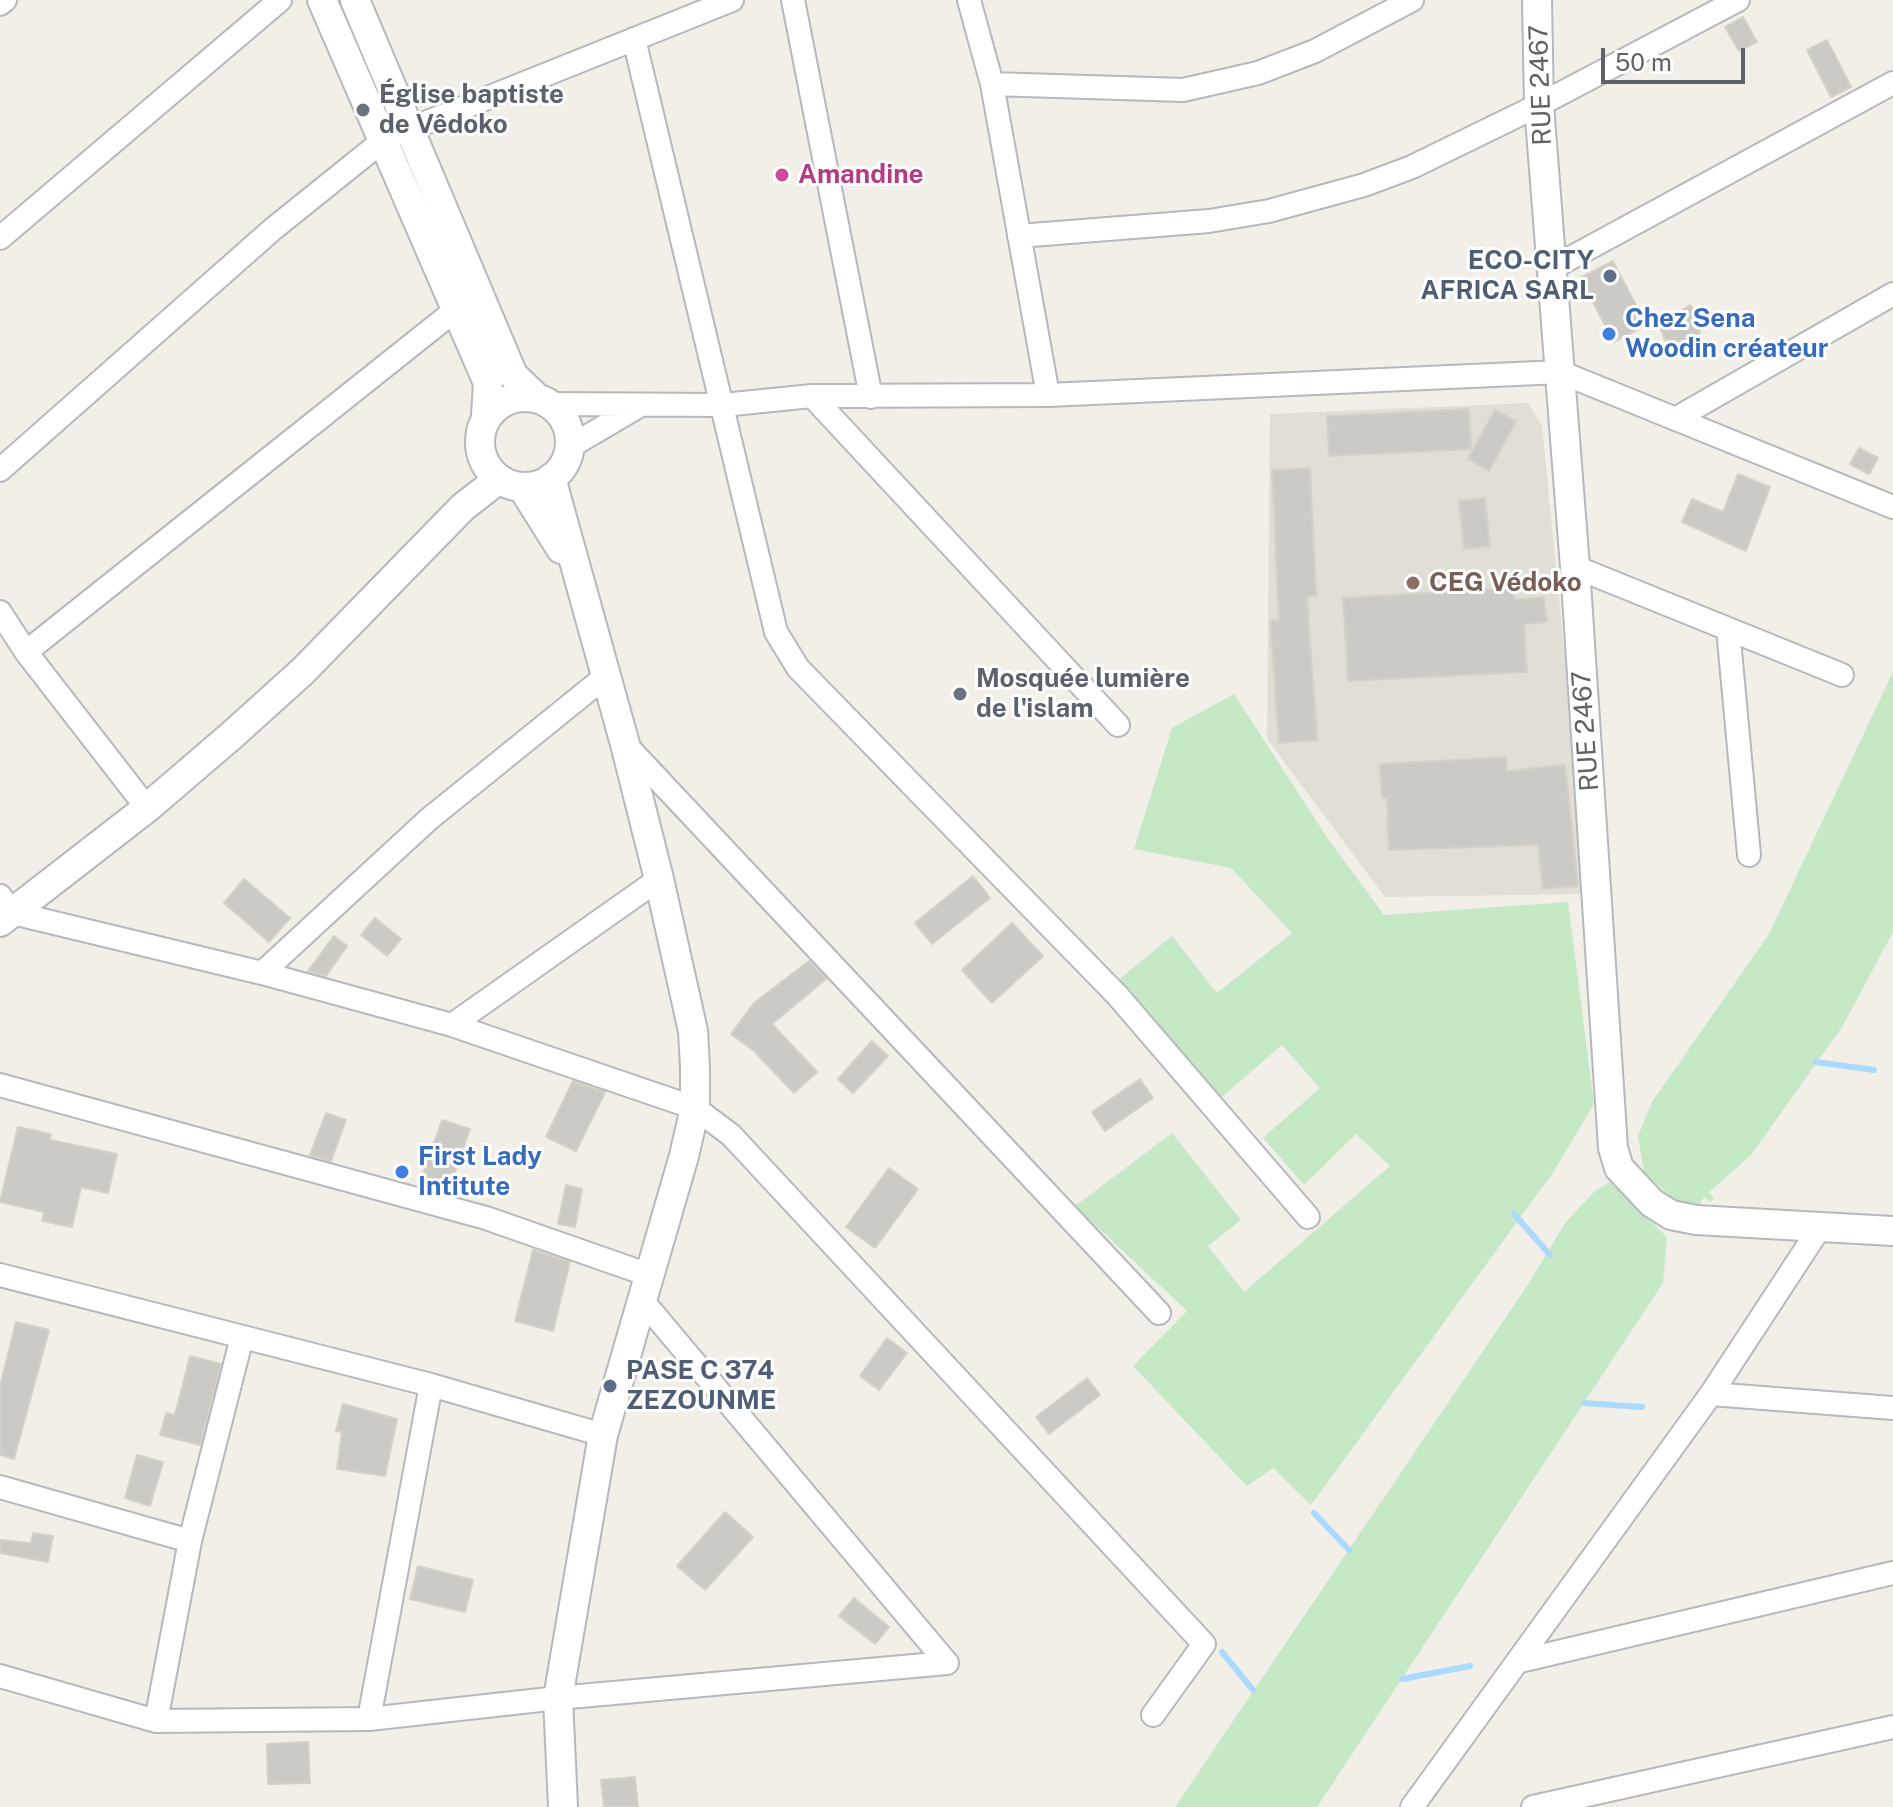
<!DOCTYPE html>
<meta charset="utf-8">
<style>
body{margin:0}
#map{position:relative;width:1893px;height:1807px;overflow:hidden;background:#f1efe8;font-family:"Public Sans",sans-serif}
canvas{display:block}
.scale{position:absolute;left:1601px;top:48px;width:144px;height:36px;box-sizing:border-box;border:4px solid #5f6368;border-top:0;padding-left:10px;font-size:24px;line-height:28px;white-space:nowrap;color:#5f6368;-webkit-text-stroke:6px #fff;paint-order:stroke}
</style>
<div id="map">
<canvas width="1893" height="1807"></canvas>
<div class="scale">50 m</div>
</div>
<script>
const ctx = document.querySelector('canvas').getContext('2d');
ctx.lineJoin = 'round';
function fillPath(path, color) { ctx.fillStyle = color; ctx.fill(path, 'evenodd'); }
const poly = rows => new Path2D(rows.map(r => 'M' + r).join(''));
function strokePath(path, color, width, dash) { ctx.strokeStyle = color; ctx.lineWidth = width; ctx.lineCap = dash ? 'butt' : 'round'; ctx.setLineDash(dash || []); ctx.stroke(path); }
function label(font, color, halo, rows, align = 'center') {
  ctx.font = font + ' "Public Sans",sans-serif'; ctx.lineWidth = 6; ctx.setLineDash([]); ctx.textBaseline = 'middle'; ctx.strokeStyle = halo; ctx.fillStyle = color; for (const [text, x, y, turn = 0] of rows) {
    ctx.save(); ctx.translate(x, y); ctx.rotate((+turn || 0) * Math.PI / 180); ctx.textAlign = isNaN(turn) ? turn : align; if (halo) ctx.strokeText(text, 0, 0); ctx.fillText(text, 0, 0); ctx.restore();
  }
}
fillPath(poly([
 [1528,403,1542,426,1588,894,1385,897,1267,739,1270,414]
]), '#e1ded6');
fillPath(poly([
 [1893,672,1893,932,1842,1027,1751,1155,1708,1193,1714,1197,1711,1202,1704,1197,1696,1210,1676,1201,1644,1172,1638,1136,1652,1102,1769,934],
 [1234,694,1328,839,1384,915,1568,902,1594,1104,1554,1171,1311,1505,1273,1468,1247,1486,1133,1366,1187,1311,1075,1206,1172,1133,1241,1220,1208,1246,1244,1292,1390,1166,1356,1134,1304,1185,1263,1138,1320,1088,1282,1045,1217,1101,1117,981,1172,936,1217,993,1292,933,1231,868,1134,849,1172,728],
 [1610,1182,1667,1237,1663,1283,1325,1795,1317,1807,1175,1807,1527,1286,1566,1222,1595,1191]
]), '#c5e8c5');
strokePath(poly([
 [1816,1062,1874,1070],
 [1514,1214,1550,1255],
 [1584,1403,1642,1407],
 [1314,1513,1349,1550],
 [1222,1652,1253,1690],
 [1402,1679,1470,1666]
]), '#aadaff', 6);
const building = poly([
 [1743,17,1757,42,1739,51,1725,27,1743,17],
 [1827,40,1851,87,1831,97,1807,50,1827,40],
 [1613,261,1646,325,1614,342,1580,278,1613,261],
 [1690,305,1698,315,1700,333,1669,350,1659,325,1690,305],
 [1469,409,1471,449,1329,456,1327,416,1469,409],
 [1495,410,1516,421,1489,471,1468,459,1495,410],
 [1859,448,1878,458,1869,474,1850,464,1859,448],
 [1310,468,1316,596,1307,597,1317,740,1279,743,1270,620,1279,620,1272,470,1310,468],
 [1738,474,1770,487,1746,551,1682,522,1692,499,1723,512,1738,474],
 [1485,498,1490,546,1464,549,1459,501,1485,498],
 [1513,588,1514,600,1544,597,1547,622,1524,624,1527,672,1348,681,1343,598,1513,588],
 [1506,757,1506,771,1565,765,1578,886,1543,889,1538,845,1389,850,1387,798,1382,798,1380,764,1506,757],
 [973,876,990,898,932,944,915,923,973,876],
 [244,879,290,918,269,942,224,903,244,879],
 [375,918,401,939,387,956,361,935,375,918],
 [1012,923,1043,956,992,1003,962,970,1012,923],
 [334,936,347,946,326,976,308,971,334,936],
 [809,961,826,979,772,1024,817,1072,794,1093,754,1051,731,1034,754,1003,809,961],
 [872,1041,888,1056,853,1093,838,1079,872,1041],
 [1140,1079,1153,1098,1105,1131,1092,1112,1140,1079],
 [573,1081,605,1092,576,1151,546,1137,573,1081],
 [326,1113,346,1120,331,1161,310,1155,326,1113],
 [442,1120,470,1129,448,1193,419,1185,442,1120],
 [18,1127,51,1134,50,1140,117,1154,108,1193,81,1187,72,1227,42,1221,44,1212,0,1202,18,1127],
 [889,1168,918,1189,875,1248,846,1227,889,1168],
 [566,1185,582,1189,575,1227,558,1224,566,1185],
 [533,1250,570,1262,553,1331,515,1321,533,1250],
 [16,1322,49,1330,14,1459,0,1455,0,1386,16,1322],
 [887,1338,907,1353,879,1390,860,1376,887,1338],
 [190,1356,221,1364,200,1445,160,1435,166,1413,175,1415,190,1356],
 [1087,1378,1100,1395,1049,1434,1036,1417,1087,1378],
 [343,1404,397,1419,385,1476,337,1469,342,1432,336,1431,343,1404],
 [137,1455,163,1462,150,1506,125,1498,137,1455],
 [725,1512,753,1537,705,1590,677,1566,725,1512],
 [33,1533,53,1536,48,1562,0,1553,0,1540,31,1543,33,1533],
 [418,1566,473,1580,465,1612,410,1599,418,1566],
 [854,1598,889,1627,875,1644,839,1616,854,1598],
 [308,1742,310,1783,268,1784,267,1744,308,1742],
 [635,1777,638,1807,604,1807,601,1780,635,1777]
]);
fillPath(building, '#cccac5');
strokePath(building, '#d6d1c6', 2);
const minor = poly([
 [793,0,871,397],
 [969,0,992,84,1048,395],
 [0,4,5,0],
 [634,39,776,632,798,668,1117,995,1308,1217],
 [992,84,1183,90,1258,73,1315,51,1412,0],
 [1019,236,1209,221,1269,211,1364,185,1412,167,1539,105,1738,0],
 [0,238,280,0],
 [1554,267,1893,83],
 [812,396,1118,725],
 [549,404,723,405,812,396,1048,395,1560,372,1893,507],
 [1675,419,1893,294],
 [571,446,639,406],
 [0,470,273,229,385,139,732,0],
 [1575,567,1842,675],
 [0,612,26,652,147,808],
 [1728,629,1749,855],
 [26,652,458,308],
 [625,744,1159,1313],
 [0,896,13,913,262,973,452,1025,695,1108,731,1135,1204,1644,1153,1715],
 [262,973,429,819,606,676],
 [452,1025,659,879],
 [0,1085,486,1218,649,1275],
 [0,1275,431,1385,603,1435],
 [642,1300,947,1663],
 [1711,1394,1893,1408],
 [0,1487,190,1541],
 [1520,1661,1893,1573],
 [0,1676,156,1721,369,1719,558,1698,947,1663],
 [369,1719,431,1385],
 [156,1721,190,1541,242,1337],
 [1412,1807,1711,1394,1821,1226],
 [1533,1807,1893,1727]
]);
const tertiary = poly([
 [322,0,488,383,486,415],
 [355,0,513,375,538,399],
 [1537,0,1539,105,1575,567,1613,1148,1619,1168,1652,1203,1671,1215,1696,1220,1893,1231],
 '480 442a45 45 0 1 1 90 0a45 45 0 1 1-90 0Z',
 [551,478,625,744,659,879,693,1031,695,1067,695,1108,684,1156,603,1435,558,1698,563,1807],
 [522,487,561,549],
 [0,922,147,808,231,736,303,671,463,507,499,479]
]);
strokePath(minor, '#b5b8bc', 26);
strokePath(tertiary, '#b5b8bc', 32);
strokePath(minor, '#fff', 22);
strokePath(tertiary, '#fff', 28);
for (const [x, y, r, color] of [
 [363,110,8,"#6b7280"],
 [782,175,8,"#d1479c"],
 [1610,276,8,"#5c6f8a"],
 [1609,334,8,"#3f7fe0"],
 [1413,583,8,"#8d6e63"],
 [960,694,8,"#6b7280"],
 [402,1172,8,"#3f7fe0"],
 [610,1386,8,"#5c6f8a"]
]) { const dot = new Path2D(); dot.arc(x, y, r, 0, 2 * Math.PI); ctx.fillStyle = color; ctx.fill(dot); strokePath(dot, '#fff', 3); }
label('26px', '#5f6368', '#fff', [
 ["RUE 2467",1541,85,-92],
 ["RUE 2467",1586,731,-94]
]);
label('bold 26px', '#5b616d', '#fff', [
 ["Église baptiste",379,95],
 ["de Vêdoko",379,125],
 ["Mosquée lumière",976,679],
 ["de l'islam",976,709]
], 'left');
label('bold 26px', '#b23c85', '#fff', [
 ["Amandine",798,175]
], 'left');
label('bold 26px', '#4e5e75', '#fff', [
 ["ECO-CITY",1594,261],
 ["AFRICA SARL",1594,291],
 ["PASE C 374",626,1371,"left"],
 ["ZEZOUNME",626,1401,"left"]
], 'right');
label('bold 26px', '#366cbe', '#fff', [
 ["Chez Sena",1625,319],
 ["Woodin créateur",1625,349],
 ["First Lady",418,1157],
 ["Intitute",418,1187]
], 'left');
label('bold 26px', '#785e54', '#fff', [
 ["CEG Védoko",1429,583]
], 'left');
</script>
